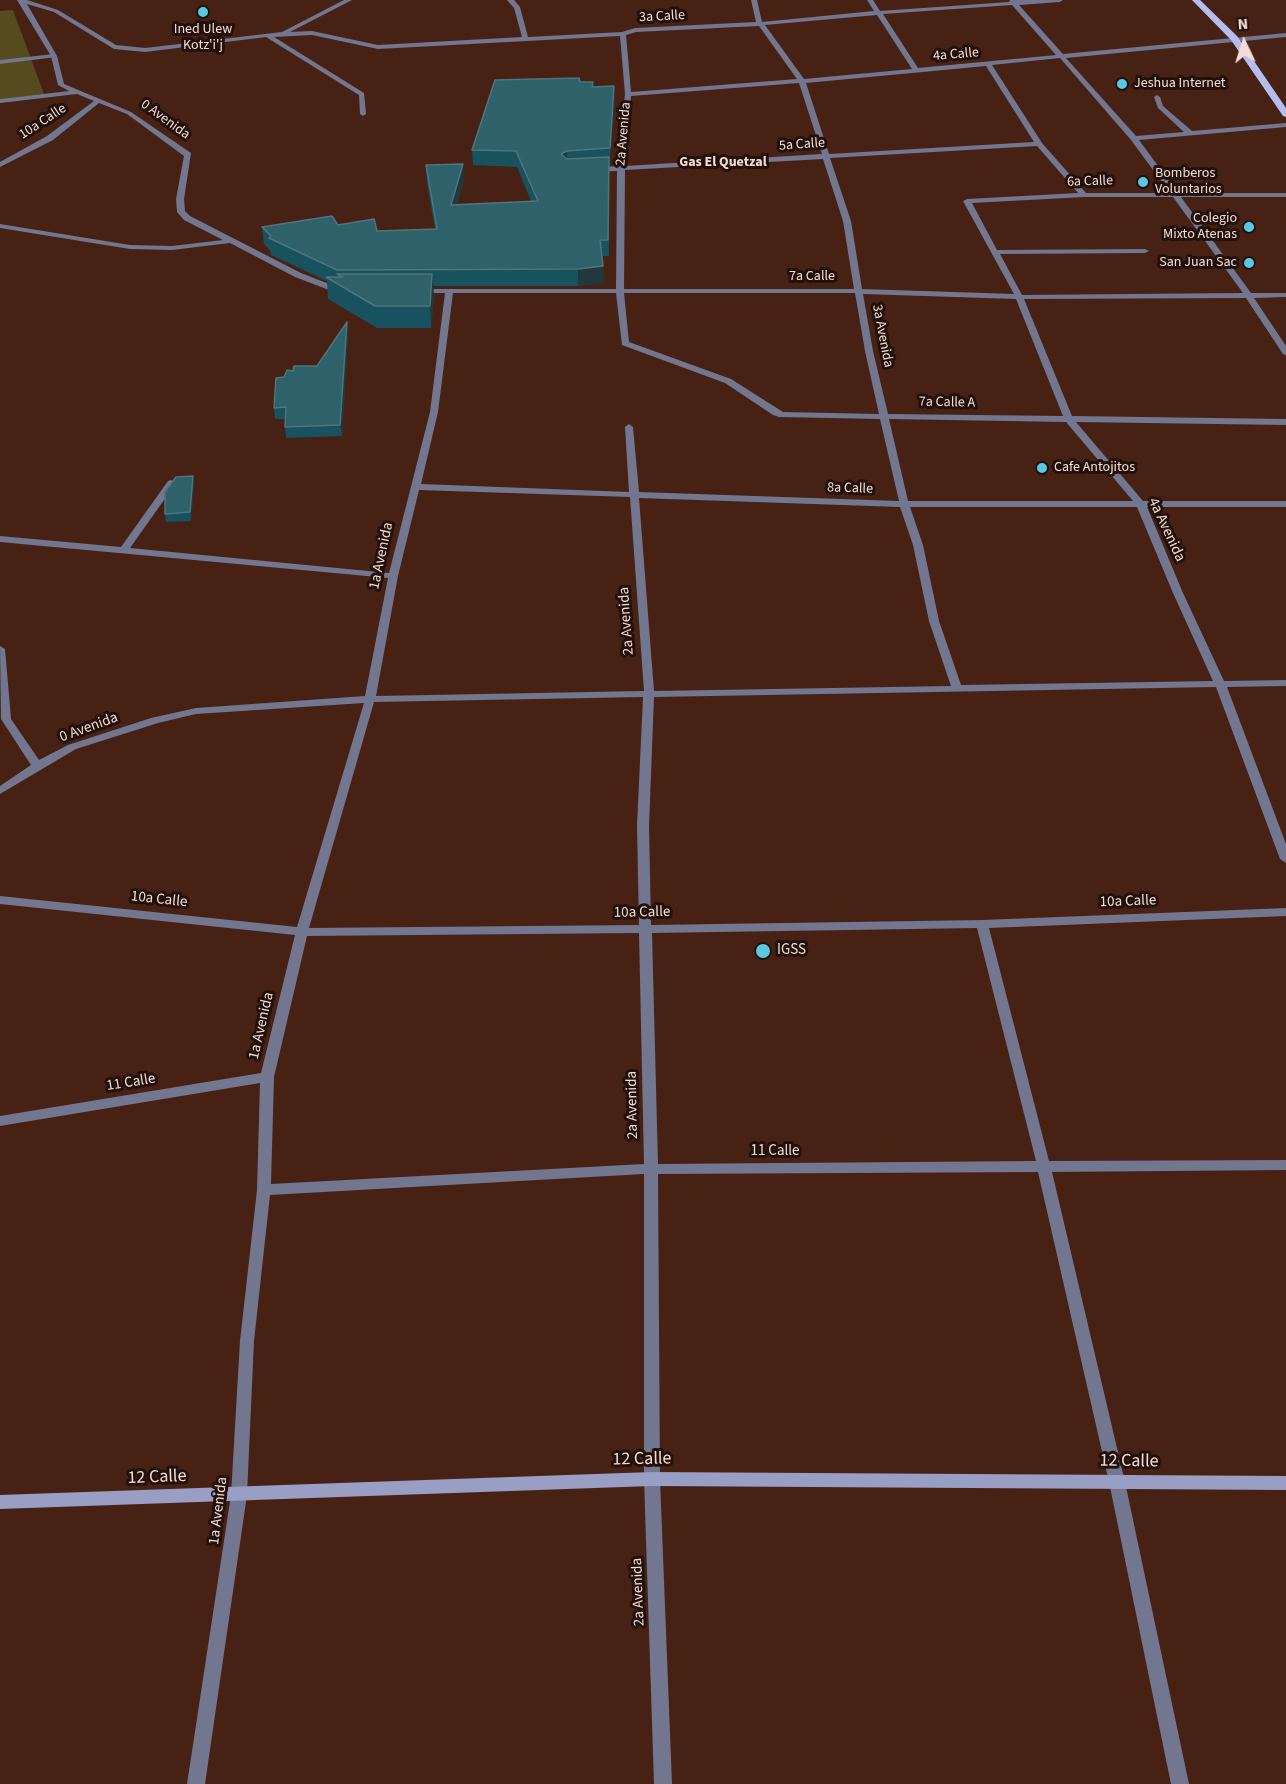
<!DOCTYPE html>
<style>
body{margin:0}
#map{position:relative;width:1286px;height:1784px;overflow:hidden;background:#482115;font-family:"Source Sans 3",sans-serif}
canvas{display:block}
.north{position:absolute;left:1214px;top:12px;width:60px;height:60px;-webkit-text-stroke:4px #22110b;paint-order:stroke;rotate:356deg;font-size:16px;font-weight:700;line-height:24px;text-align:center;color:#f5dbd3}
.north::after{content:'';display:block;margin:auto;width:21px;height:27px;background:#f5dbd3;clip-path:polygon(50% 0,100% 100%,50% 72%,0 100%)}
</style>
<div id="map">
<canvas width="1286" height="1784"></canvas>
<div class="north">N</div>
</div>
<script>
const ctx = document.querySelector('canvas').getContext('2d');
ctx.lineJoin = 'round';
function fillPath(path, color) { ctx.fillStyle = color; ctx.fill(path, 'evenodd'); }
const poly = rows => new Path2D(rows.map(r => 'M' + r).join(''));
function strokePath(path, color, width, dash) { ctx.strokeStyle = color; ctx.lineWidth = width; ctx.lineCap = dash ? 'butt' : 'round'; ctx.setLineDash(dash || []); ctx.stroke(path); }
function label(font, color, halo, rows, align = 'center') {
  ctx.font = font + ' "Source Sans 3",sans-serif'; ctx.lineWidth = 6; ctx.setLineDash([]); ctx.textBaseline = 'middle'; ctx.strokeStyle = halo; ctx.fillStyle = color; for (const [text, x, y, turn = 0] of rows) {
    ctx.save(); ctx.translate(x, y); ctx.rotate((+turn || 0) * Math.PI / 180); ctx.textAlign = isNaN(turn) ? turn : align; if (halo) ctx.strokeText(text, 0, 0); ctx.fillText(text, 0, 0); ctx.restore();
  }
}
fillPath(poly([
 [13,10,44,94,0,99,0,11]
]), '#554b1e');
fillPath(poly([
 [54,54,57,56,56,57,0,64,0,60,54,54]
]), '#72768e');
fillPath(poly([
 [17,0,27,0,58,10,116,45,145,48,282,32,344,0,352,0,290,32,312,31,378,45,522,37,514,8,507,0,514,0,520,7,528,37,622,32,635,28,756,22,751,0,757,0,762,22,874,11,867,0,873,0,880,11,1009,2,1010,0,1063,0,1060,2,1019,5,1063,54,1286,33,1286,37,1066,58,1136,136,1184,132,1158,108,1154,97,1157,95,1160,97,1163,106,1192,131,1286,123,1286,127,1139,140,1178,193,1286,193,1286,197,1181,197,1251,293,1286,293,1286,297,1254,298,1286,346,1286,355,1283,354,1246,298,1024,299,1072,416,1286,419,1286,425,1076,422,1143,501,1286,501,1286,507,1147,507,1183,593,1224,681,1286,680,1286,686,1227,687,1286,844,1286,863,1280,859,1216,687,654,697,649,826,651,925,982,920,1286,908,1286,916,989,928,1049,1161,1286,1160,1286,1170,1052,1172,1125,1482,1189,1784,1171,1784,1109,1482,1038,1172,658,1174,660,1479,672,1784,654,1784,644,1479,644,1174,270,1195,254,1341,247,1495,205,1784,187,1784,231,1495,240,1341,257,1190,260,1083,0,1126,0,1116,261,1073,295,935,0,904,0,896,297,927,364,703,196,714,158,723,76,749,0,794,0,786,31,765,1,719,0,646,5,649,11,719,39,760,68,745,151,718,196,708,365,696,388,578,0,542,0,536,121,547,168,481,171,480,176,483,130,548,389,573,430,412,445,293,415,293,415,289,616,289,617,171,592,172,588,170,592,168,618,166,625,94,620,36,378,49,312,35,274,37,364,93,366,114,363,116,360,114,359,95,266,37,145,52,114,49,54,12,27,4,57,56,64,84,131,112,191,153,184,199,185,211,190,216,301,273,347,291,337,293,295,277,230,243,172,250,130,249,0,228,0,224,130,245,172,246,223,240,184,220,177,212,176,199,184,156,127,114,99,103,53,140,0,167,0,162,47,136,94,101,77,94,0,103,0,99,69,91,58,85,51,56,17,0],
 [1012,5,1056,55,918,68,883,14,1012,5],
 [877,15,912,69,804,79,765,25,877,15],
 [759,26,797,79,631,92,626,35,636,32,759,26],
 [1060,58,1131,140,1170,193,1086,193,1042,143,992,65,1060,58],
 [986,66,1034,142,829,154,806,83,986,66],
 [799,83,822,154,625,166,631,96,799,83],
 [1037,146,1078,193,967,199,963,201,1014,294,862,289,851,221,830,158,1037,146],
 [823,159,843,221,854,289,624,289,625,170,823,159],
 [1084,197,1173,197,1243,293,1022,295,1000,254,1145,253,1149,251,1145,249,997,250,972,203,1084,197],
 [453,293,616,293,622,345,725,383,773,415,779,417,880,419,899,501,639,492,633,427,629,424,625,427,629,492,421,484,438,412,453,293],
 [624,293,855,293,865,351,879,414,783,412,731,379,629,342,624,293],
 [863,294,1016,299,1063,416,888,414,873,351,863,294],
 [889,419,1066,422,1133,501,908,501,889,419],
 [419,490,630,497,644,691,376,696,398,576,419,490],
 [639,498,900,507,913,545,929,621,951,686,654,691,639,498],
 [910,507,1137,507,1173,593,1213,681,961,685,939,621,923,545,910,507],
 [643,697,637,826,639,925,309,928,374,702,643,697],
 [977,928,1036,1161,658,1164,652,933,977,928],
 [639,933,644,1164,271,1184,274,1077,307,936,639,933]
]), '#72768e');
fillPath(poly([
 [652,1472,1286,1476,1286,1490,652,1486,0,1509,0,1495,652,1472]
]), '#989ec4');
fillPath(poly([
 [1192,0,1200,0,1237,36,1286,108,1286,117,1283,116,1231,40,1192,0]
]), '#b5bdee');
fillPath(poly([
 [580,82,593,87,615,101,609,164,609,256,602,256,604,283,578,286,433,286,434,295,431,328,377,328,328,299,327,281,271,255,270,250,264,244,262,227,338,225,377,231,435,229,427,182,426,165,464,180,457,204,531,201,517,167,473,165,472,150],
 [348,333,342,436,286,438,285,427,285,419,275,419,274,408,284,377,293,371,317,366],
 [193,476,194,484,191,521,166,522,165,514]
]), '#18525f');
fillPath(poly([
 [614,86,615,101,610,164,610,148],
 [567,151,567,167,561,154],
 [463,164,464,180,452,221,451,205],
 [603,266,604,283,578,286,578,269],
 [432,274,434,295,431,328,430,306],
 [347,322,348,333,342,436,340,425],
 [193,476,194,484,191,521,190,512]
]), '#21383c');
const building = poly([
 [579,78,580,82,593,82,592,87,614,86,610,148,567,151,561,154,567,159,609,157,608,240,600,240,603,266,578,269,337,270,269,238,271,236,262,227,332,216,338,225,374,219,377,231,437,229,426,165,463,164,451,205,538,201,516,151,472,150,495,80,579,78],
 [337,274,432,274,430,306,375,306,326,277,343,277,337,274],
 [347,322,340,425,285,427,286,407,274,408,276,378,284,377,287,370,293,371,294,366,317,366,347,322],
 [193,476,190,512,165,514,165,492,176,477,193,476]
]);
fillPath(building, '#2f616b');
strokePath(building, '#4e747c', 1.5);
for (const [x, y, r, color] of [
 [203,12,6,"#59c8e5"],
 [1122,84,6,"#59c8e5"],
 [1143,182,6,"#59c8e5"],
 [1249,227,6,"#59c8e5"],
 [1249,263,6,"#59c8e5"],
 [1042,468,6,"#59c8e5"],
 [763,951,8,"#59c8e5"]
]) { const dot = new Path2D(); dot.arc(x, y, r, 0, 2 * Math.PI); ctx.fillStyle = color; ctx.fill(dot); strokePath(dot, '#22110b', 2); }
label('14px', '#f5dbd3', '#22110b', [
 ["3a Calle",662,17,-3],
 ["4a Calle",956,55,-5],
 ["0 Avenida",165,120,36],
 ["10a Calle",43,122,-33],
 ["2a Avenida",624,134,-85],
 ["5a Calle",802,145,-4],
 ["6a Calle",1090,182,-2],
 ["7a Calle",812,277],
 ["3a Avenida",882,336,79],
 ["7a Calle A",947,403,1],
 ["8a Calle",850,489,2]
]);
label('14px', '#f5dbd3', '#22110b', [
 ["Ined Ulew",203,30,"center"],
 ["Kotz'i'j",203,46,"center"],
 ["Jeshua Internet",1134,84],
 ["Bomberos",1155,174],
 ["Voluntarios",1155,190],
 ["Colegio",1237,219,"right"],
 ["Mixto Atenas",1237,235,"right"],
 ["San Juan Sac",1237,263,"right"],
 ["Cafe Antojitos",1054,468]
], 'left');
label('bold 14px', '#f5dbd3', '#22110b', [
 ["Gas El Quetzal",723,163]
]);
label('15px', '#f5dbd3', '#22110b', [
 ["4a Avenida",1166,530,65],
 ["1a Avenida",382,556,-78],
 ["2a Avenida",627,621,-94],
 ["0 Avenida",89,728,-20],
 ["10a Calle",159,900,6],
 ["10a Calle",1128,902,-2],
 ["10a Calle",642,913,-1],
 ["1a Avenida",262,1026,-77],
 ["11 Calle",131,1083,-9],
 ["2a Avenida",633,1105,-91],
 ["11 Calle",775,1152],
 ["1a Avenida",219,1511,-83],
 ["2a Avenida",639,1592,-92]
]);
label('15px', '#f5dbd3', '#22110b', [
 ["IGSS",777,951]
], 'left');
label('18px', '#f5dbd3', '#22110b', [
 ["12 Calle",642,1460,-1],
 ["12 Calle",1129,1462,1],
 ["12 Calle",157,1478,-2]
]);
</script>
